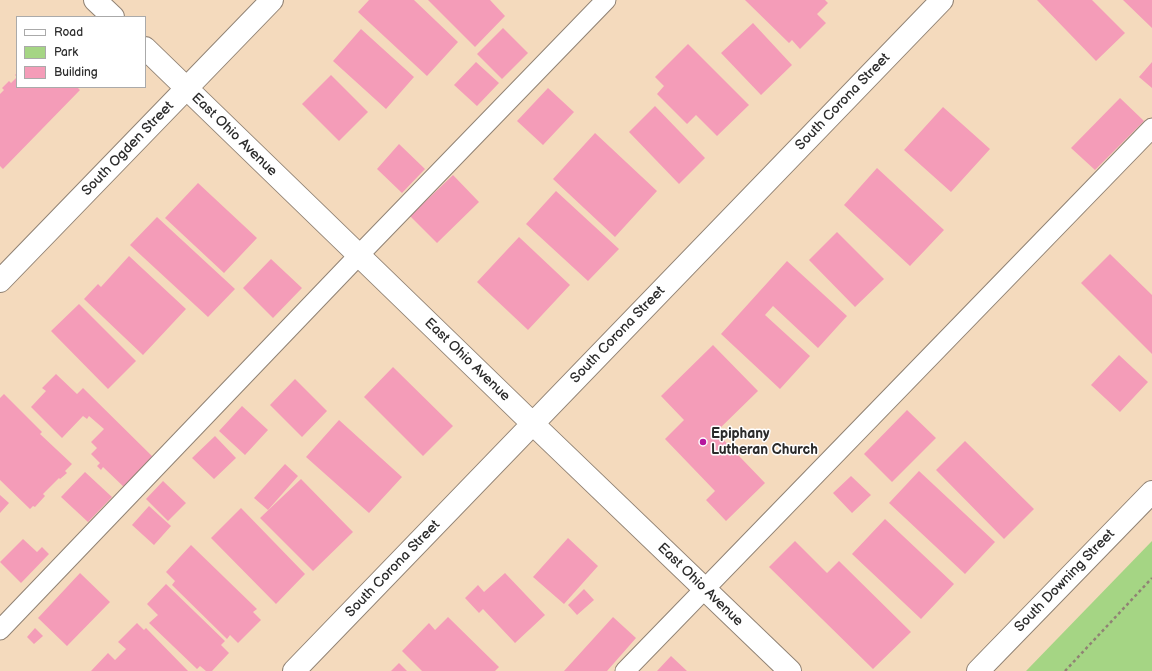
<!DOCTYPE html>
<style>
body{margin:0}
#map{position:relative;width:1152px;height:671px;overflow:hidden;background:#f4dabd;font-family:"Balsamiq Sans",sans-serif}
canvas{display:block}
.legend{position:absolute;left:16px;top:16px;width:130px;height:72px;box-sizing:border-box;background:#fff;border:1px solid #aaa;margin:0;padding:5px 7px;list-style:none;font-size:12px;color:#2b2b2b}
.legend li{display:flex;align-items:center;gap:8px;height:20px}
.legend b{width:20px;border:1px solid #aaa}
</style>
<div id="map">
<canvas width="1152" height="671"></canvas>
<ul class="legend">
<li><b style="height:5px;background:#fff"></b>Road</li>
<li><b style="height:11px;background:#a5d584"></b>Park</li>
<li><b style="height:11px;background:#f49cb8"></b>Building</li>
</ul>
</div>
<script>
const ctx = document.querySelector('canvas').getContext('2d');
ctx.lineJoin = 'round';
function fillPath(path, color) { ctx.fillStyle = color; ctx.fill(path, 'evenodd'); }
const poly = rows => new Path2D(rows.map(r => 'M' + r).join(''));
function strokePath(path, color, width, dash) { ctx.strokeStyle = color; ctx.lineWidth = width; ctx.lineCap = dash ? 'butt' : 'round'; ctx.setLineDash(dash || []); ctx.stroke(path); }
function label(font, color, halo, rows, align = 'center') {
  ctx.font = font + ' "Balsamiq Sans",sans-serif'; ctx.lineWidth = 3; ctx.setLineDash([]); ctx.textBaseline = 'middle'; ctx.strokeStyle = halo; ctx.fillStyle = color; for (const [text, x, y, turn = 0] of rows) {
    ctx.save(); ctx.translate(x, y); ctx.rotate((+turn || 0) * Math.PI / 180); ctx.textAlign = isNaN(turn) ? turn : align; if (halo) ctx.strokeText(text, 0, 0); ctx.fillText(text, 0, 0); ctx.restore();
  }
}
fillPath(poly([
 [1152,541,1152,671,1026,671]
]), '#a5d584');
fillPath(poly([
 [369,0,414,0,458,42,427,76,358,12],
 [428,0,490,0,505,16,475,47],
 [745,0,825,0,828,3,817,14,826,23,800,49,792,40,789,43],
 [1037,0,1092,0,1125,33,1096,61],
 [1123,0,1152,0,1152,28],
 [753,23,792,65,761,95,721,53],
 [503,28,528,53,502,79,477,54],
 [361,29,414,77,386,109,333,61],
 [688,44,749,105,717,136,696,115,687,124,657,94,664,86,655,77],
 [476,62,499,83,477,106,454,85],
 [1152,62,1152,88,1139,77],
 [17,73,17,87,77,87,80,90,3,169,0,166,0,94,4,90,2,88,9,81,11,83,17,77,15,75],
 [331,75,368,112,339,141,302,104],
 [548,88,574,112,543,145,517,121],
 [1120,98,1144,121,1095,170,1071,148],
 [655,106,705,158,679,184,629,132],
 [943,107,990,149,951,192,904,150],
 [595,133,657,191,615,237,553,179],
 [399,144,425,169,402,193,377,169],
 [877,168,944,230,910,266,844,205],
 [453,175,479,202,437,243,410,216],
 [198,183,257,238,224,273,165,218],
 [556,191,619,249,588,281,526,224],
 [157,217,235,289,208,317,130,245],
 [837,232,884,279,855,307,809,260],
 [519,237,570,285,528,330,477,282],
 [1110,254,1152,295,1152,354,1081,283],
 [129,256,186,309,143,355,84,299,98,284,101,287],
 [271,259,302,288,273,318,243,288],
 [787,261,847,316,818,348,773,306,765,315,810,356,780,389,721,334],
 [79,304,136,361,108,389,51,331],
 [713,345,758,391,716,432,765,483,726,521,706,500,715,491,665,439,684,420,661,396],
 [1119,355,1148,382,1120,412,1091,385],
 [393,367,453,426,423,456,364,397],
 [56,374,77,394,83,388,155,459,126,489,103,467,101,470,97,466,100,463,91,454,97,448,91,442,104,429,89,416,87,419,83,416,62,438,31,407,46,391,42,388],
 [295,379,327,411,302,437,270,405],
 [4,394,42,432,40,434,72,464,65,471,67,473,60,479,59,478,43,494,45,496,35,507,33,506,30,509,0,480,0,398],
 [242,406,268,430,245,455,219,431],
 [907,410,936,438,892,482,864,454],
 [339,420,402,477,369,513,306,457],
 [215,436,236,458,214,479,192,458],
 [965,441,1034,509,1004,539,936,470],
 [285,464,298,476,268,510,254,498],
 [919,471,995,542,965,574,889,503],
 [85,472,112,497,88,522,61,497],
 [851,476,871,495,852,513,833,493],
 [301,479,353,532,313,571,260,518],
 [163,481,186,503,168,521,146,499],
 [0,495,9,503,0,513],
 [149,506,171,526,154,545,132,525],
 [241,508,305,574,276,604,211,538],
 [885,519,954,584,921,619,852,554],
 [568,538,598,566,564,604,533,577],
 [23,539,37,552,42,547,49,554,21,583,0,562],
 [795,541,827,573,839,561,911,632,873,669,769,567],
 [191,545,257,609,253,612,261,620,238,643,230,635,227,639,172,585,175,581,166,572],
 [80,573,110,602,67,646,38,618],
 [505,573,545,615,515,643,483,609,479,613,465,598,478,585,484,592],
 [166,584,225,641,221,645,229,653,212,671,206,671,200,666,197,669,149,623,158,615,147,604],
 [584,589,594,600,577,615,568,605],
 [448,617,499,667,495,671,422,671,402,651,429,623,435,630],
 [613,617,636,638,607,671,564,671],
 [137,623,144,630,146,628,188,671,91,671,108,653,115,660,126,649,118,642],
 [35,628,43,636,34,644,27,637],
 [671,656,687,671,657,671],
 [399,663,407,671,391,671]
]), '#f49cb8');
const service = poly([
 [0,630,359,255,606,0],
 [625,671,1152,128]
]);
const minor = poly([
 [95,0,113,17],
 [145,48,533,424,790,671],
 [0,281,272,0],
 [294,671,942,0]
]);
const secondary = poly([
 [978,671,1152,492]
]);
strokePath(service, '#908274', 21);
strokePath(minor, '#908274', 24);
strokePath(secondary, '#908274', 24);
strokePath(poly([
 [1065,671,1152,578]
]), '#908274', 2.5, [3, 3]);
strokePath(service, '#fff', 19);
strokePath(minor, '#fff', 22);
strokePath(secondary, '#fff', 22);
for (const [x, y, r, color] of [
 [703,442,4,"#b5179e"]
]) { const dot = new Path2D(); dot.arc(x, y, r, 0, 2 * Math.PI); ctx.fillStyle = color; ctx.fill(dot); strokePath(dot, '#fff', 1.5); }
label('14px', '#2b2b2b', '#fff', [
 ["South Corona Street",843,102,-46],
 ["East Ohio Avenue",234,135,44],
 ["South Ogden Street",128,149,-46],
 ["South Corona Street",618,335,-46],
 ["East Ohio Avenue",467,360,44],
 ["South Corona Street",393,569,-46],
 ["South Downing Street",1065,581,-46],
 ["East Ohio Avenue",700,585,44]
]);
label('bold 14px', '#2b2b2b', '#fff', [
 ["Epiphany",711,434],
 ["Lutheran Church",711,450]
], 'left');
</script>
